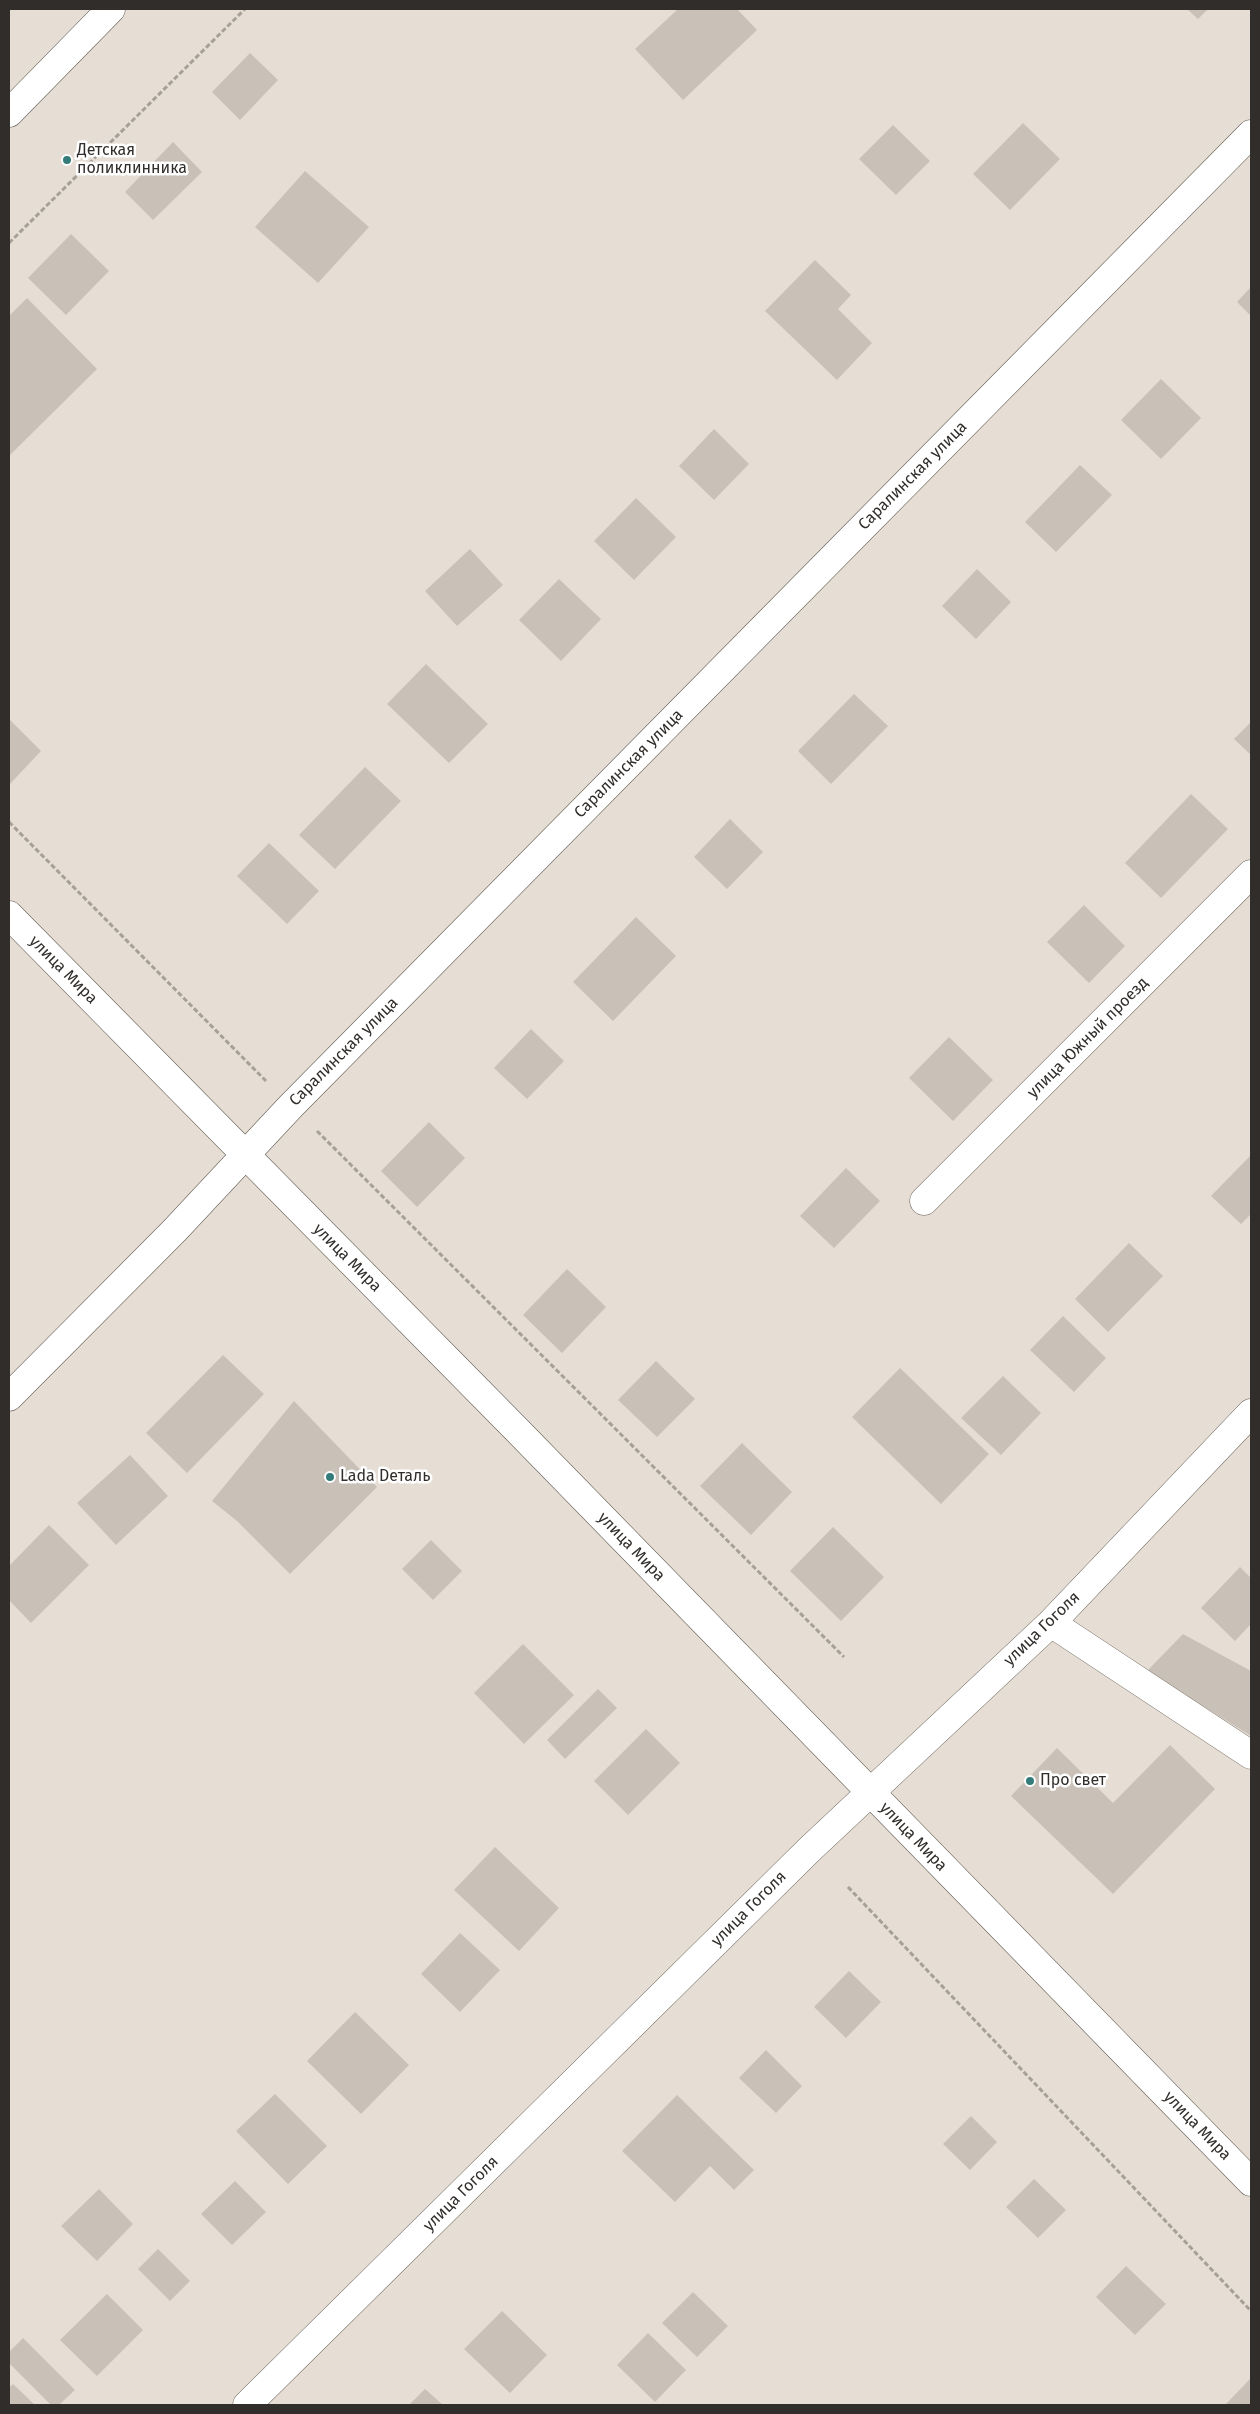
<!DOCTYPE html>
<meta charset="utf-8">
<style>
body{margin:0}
#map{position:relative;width:1260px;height:2414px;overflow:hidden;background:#e6ded4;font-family:"Fira Sans",sans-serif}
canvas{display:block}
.frame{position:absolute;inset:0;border:10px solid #312d2a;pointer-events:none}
</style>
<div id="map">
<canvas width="1260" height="2414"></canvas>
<div class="frame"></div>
</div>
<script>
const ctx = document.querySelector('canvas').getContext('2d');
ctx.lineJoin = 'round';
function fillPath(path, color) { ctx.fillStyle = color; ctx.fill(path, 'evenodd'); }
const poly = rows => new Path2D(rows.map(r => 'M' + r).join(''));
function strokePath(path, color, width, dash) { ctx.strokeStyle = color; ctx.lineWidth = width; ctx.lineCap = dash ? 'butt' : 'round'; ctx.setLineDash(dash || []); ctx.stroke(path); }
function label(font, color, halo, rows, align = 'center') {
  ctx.font = font + ' "Fira Sans",sans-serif'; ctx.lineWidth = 5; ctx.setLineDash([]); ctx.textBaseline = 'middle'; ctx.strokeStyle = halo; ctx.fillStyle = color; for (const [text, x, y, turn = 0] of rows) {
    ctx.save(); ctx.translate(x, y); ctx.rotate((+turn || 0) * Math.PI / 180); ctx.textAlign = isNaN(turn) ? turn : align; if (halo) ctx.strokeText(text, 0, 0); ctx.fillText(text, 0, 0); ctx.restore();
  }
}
fillPath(poly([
 [678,9,737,9,757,30,683,100,635,49],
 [1187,9,1208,9,1198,19],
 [250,53,278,80,240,120,212,92],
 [1023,123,1060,159,1010,210,973,174],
 [893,125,930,161,896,195,859,159],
 [173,142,202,172,153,220,125,192],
 [305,171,369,227,318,283,255,227],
 [71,234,109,271,66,315,28,278],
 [815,260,851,295,838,309,872,343,837,380,765,311],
 [1251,287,1251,316,1237,302],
 [27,298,97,369,9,456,9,316],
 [1161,379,1201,418,1161,459,1121,420],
 [714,429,749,464,714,500,679,466],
 [1080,465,1112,495,1056,552,1025,522],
 [636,498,676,537,634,580,594,541],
 [470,549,503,585,457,626,425,591],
 [977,569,1011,602,976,639,942,606],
 [559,579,601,619,561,661,519,620],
 [426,664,488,724,449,763,387,704],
 [854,694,888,726,831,784,798,751],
 [9,719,41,751,9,785],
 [1251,722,1251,755,1234,739],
 [365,767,401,801,335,869,299,835],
 [1191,794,1228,829,1161,898,1125,863],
 [730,819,763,852,727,889,694,857],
 [269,843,319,891,287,924,237,876],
 [1084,905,1125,946,1089,983,1047,942],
 [636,917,676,956,613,1021,573,982],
 [531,1029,564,1061,527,1099,494,1068],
 [949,1037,993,1080,953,1121,909,1078],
 [429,1122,465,1158,417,1207,381,1171],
 [1251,1155,1251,1214,1241,1224,1211,1196],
 [846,1168,880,1201,834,1248,800,1216],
 [1129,1243,1163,1276,1108,1332,1075,1299],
 [567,1269,606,1307,562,1353,523,1315],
 [1063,1316,1106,1358,1074,1392,1030,1350],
 [223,1355,264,1394,187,1473,146,1433],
 [656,1361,695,1399,657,1437,618,1400],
 [900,1368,989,1454,941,1504,852,1417],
 [1003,1376,1041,1413,1001,1455,961,1418],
 [294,1401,377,1487,290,1574,237,1521,212,1501],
 [742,1443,792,1492,751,1535,700,1486],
 [130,1455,168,1496,116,1545,77,1503],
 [49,1525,89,1565,31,1623,9,1600,9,1566],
 [833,1527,884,1577,841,1621,790,1571],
 [431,1540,462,1571,433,1600,402,1569],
 [1240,1567,1251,1578,1251,1624,1235,1641,1201,1608],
 [1183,1634,1251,1671,1251,1736,1147,1671],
 [523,1644,574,1695,524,1744,474,1693],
 [598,1689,617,1708,565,1759,547,1740],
 [646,1729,680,1763,628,1815,594,1781],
 [1170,1745,1215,1789,1113,1894,1011,1796,1057,1748,1113,1803],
 [495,1847,559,1908,519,1951,454,1890],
 [460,1933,500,1970,460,2012,421,1974],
 [849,1971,881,2002,846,2038,814,2007],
 [355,2012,409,2065,361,2114,307,2061],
 [766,2050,802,2086,776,2113,739,2078],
 [275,2094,327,2146,288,2184,236,2131],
 [677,2095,754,2170,734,2190,710,2166,675,2202,622,2151],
 [971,2116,997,2142,970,2170,943,2144],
 [1034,2179,1066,2210,1038,2238,1006,2207],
 [235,2181,266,2212,232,2245,201,2214],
 [99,2189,133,2224,97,2261,61,2226],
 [158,2249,190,2281,170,2301,138,2269],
 [1126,2266,1166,2304,1135,2335,1096,2297],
 [693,2292,728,2326,697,2357,662,2323],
 [107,2294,143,2330,97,2376,60,2340],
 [502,2311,547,2355,510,2393,464,2349],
 [648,2333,686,2370,655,2402,617,2365],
 [23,2338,75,2390,59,2405,51,2405,9,2363,9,2352],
 [1251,2378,1251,2405,1225,2405],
 [13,2384,35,2405,9,2405,9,2388],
 [425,2389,443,2405,409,2405]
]), '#c9c1b8');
const minor = poly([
 [9,113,111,9],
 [924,1201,1251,874],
 [9,1397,175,1230,291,1106,1251,134],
 [1051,1623,1251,1755],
 [247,2405,810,1849,1051,1623,1251,1413]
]);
const major = poly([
 [9,915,518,1431,1251,2182]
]);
strokePath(minor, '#635c54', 29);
strokePath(major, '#635c54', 29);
strokePath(poly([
 [9,243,245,9],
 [9,822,266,1081],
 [317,1131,844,1657],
 [848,1887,1251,2311]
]), '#a6a098', 3, [5, 2.5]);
strokePath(minor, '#fff', 28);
strokePath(major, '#fff', 28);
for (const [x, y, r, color] of [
 [67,160,5,"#347c7a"],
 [330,1477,5,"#347c7a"],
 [1030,1781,5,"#347c7a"]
]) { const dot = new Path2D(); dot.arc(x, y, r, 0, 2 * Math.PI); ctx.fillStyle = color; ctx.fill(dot); strokePath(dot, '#fff', 2); }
label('16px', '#312d2a', '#fff', [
 ["Детская",77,151],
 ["поликлинника",77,169],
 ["Lada Dеталь",340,1477],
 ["Про свет",1040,1781]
], 'left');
label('16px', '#312d2a', '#fff', [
 ["Саралинская улица",913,476,-45],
 ["Саралинская улица",629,764,-45],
 ["улица Мира",63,970,45],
 ["улица Южный проезд",1088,1038,-45],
 ["Саралинская улица",344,1052,-45],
 ["улица Мира",347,1258,45],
 ["улица Мира",631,1547,46],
 ["улица Гоголя",1042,1629,-44],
 ["улица Мира",913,1837,46],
 ["улица Гоголя",749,1909,-45],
 ["улица Мира",1197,2126,46],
 ["улица Гоголя",461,2194,-45]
]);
</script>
